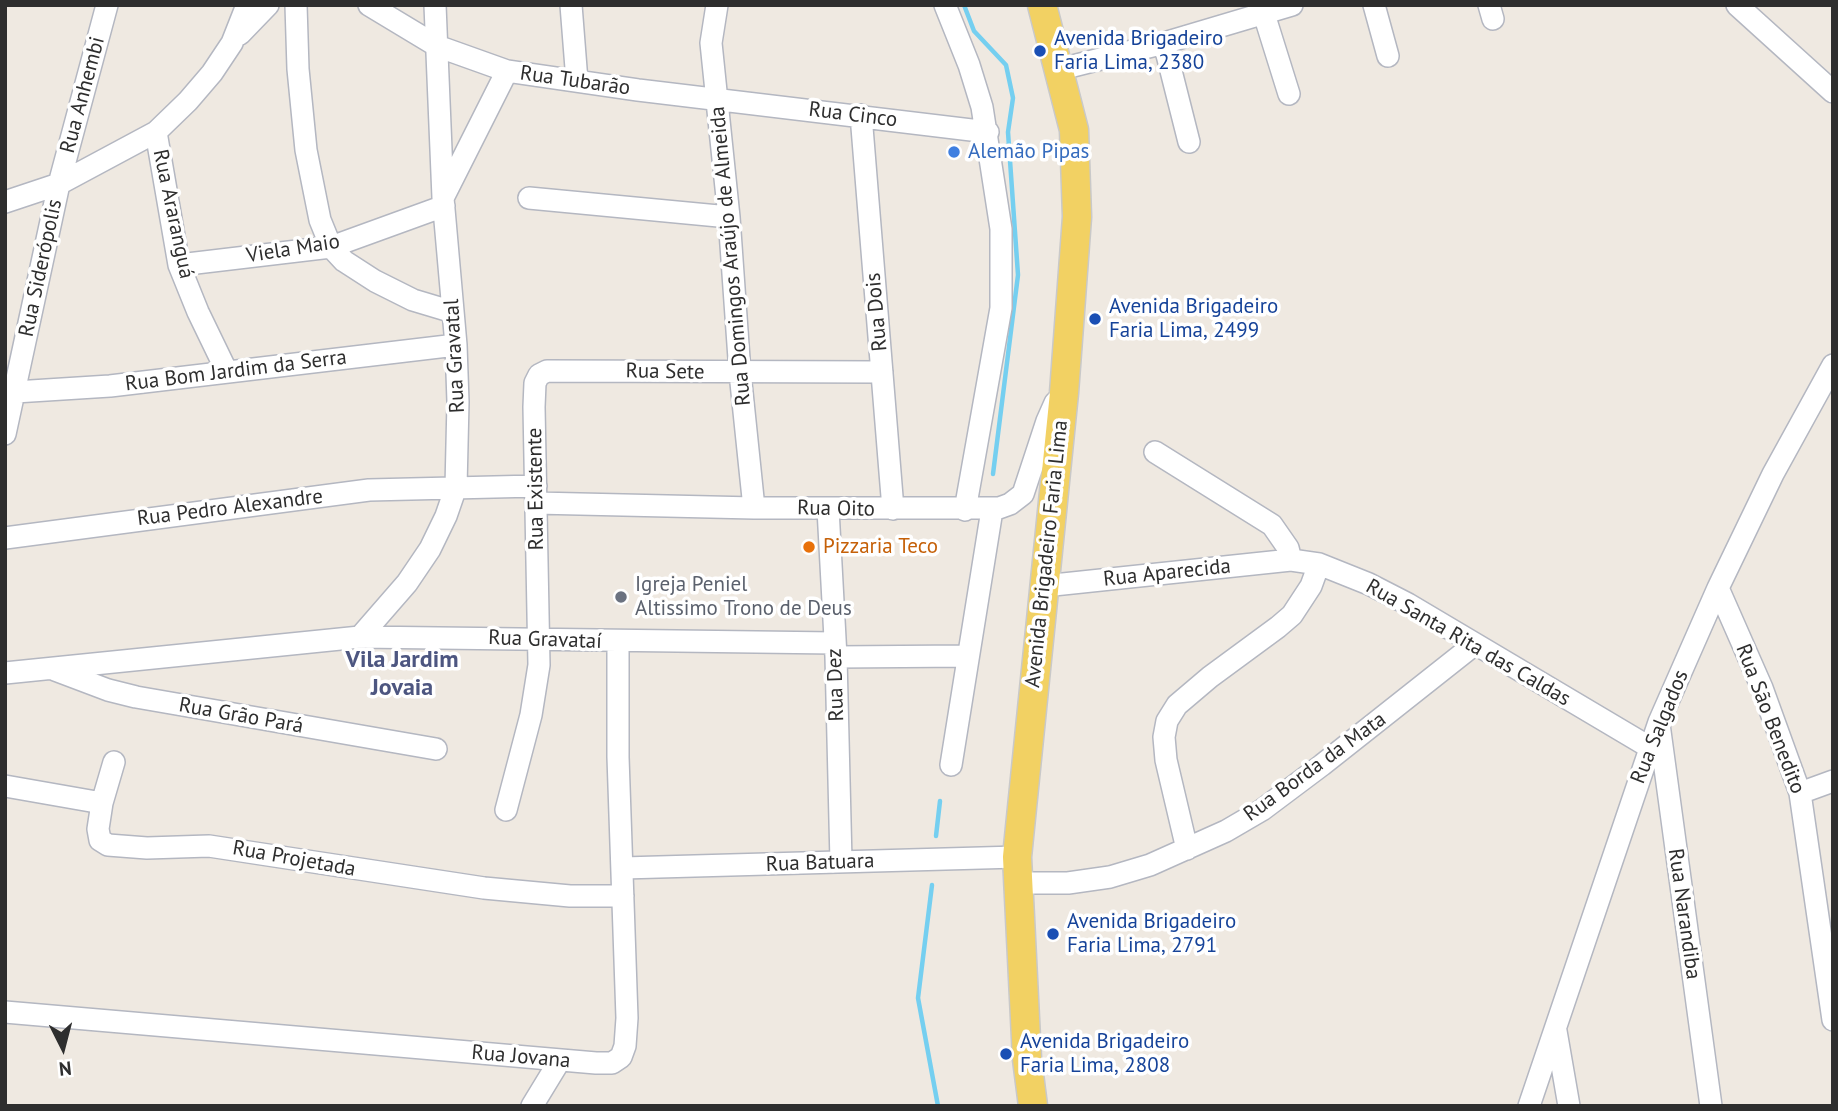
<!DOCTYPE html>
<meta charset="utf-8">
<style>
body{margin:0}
#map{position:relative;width:1838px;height:1111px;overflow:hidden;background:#efe9e1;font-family:"PT Sans",sans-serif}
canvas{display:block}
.frame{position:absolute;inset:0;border:7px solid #2e2e2e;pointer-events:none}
.north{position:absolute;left:28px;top:1013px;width:70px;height:70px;-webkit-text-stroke:5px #fff;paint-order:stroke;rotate:174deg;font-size:19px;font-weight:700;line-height:28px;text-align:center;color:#2e2e2e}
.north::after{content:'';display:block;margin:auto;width:24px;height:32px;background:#2e2e2e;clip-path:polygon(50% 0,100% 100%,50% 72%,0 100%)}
</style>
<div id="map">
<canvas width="1838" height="1111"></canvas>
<div class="frame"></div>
<div class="north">N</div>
</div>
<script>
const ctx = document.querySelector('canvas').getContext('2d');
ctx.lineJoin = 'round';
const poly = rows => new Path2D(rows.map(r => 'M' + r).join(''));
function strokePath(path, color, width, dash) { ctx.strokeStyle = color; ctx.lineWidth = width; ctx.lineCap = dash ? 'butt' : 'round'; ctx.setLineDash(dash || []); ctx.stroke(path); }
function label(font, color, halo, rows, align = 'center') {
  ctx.font = font + ' "PT Sans",sans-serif'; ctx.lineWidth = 7; ctx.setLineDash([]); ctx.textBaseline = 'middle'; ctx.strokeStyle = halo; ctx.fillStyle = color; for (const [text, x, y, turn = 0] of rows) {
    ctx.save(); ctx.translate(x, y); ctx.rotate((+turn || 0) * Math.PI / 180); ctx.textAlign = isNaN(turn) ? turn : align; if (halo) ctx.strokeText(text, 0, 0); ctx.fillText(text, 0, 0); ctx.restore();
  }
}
strokePath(poly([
 [964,5,974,31,1006,65,1013,98,1008,132,1018,275,993,474],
 [936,836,940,801],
 [932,885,918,998,938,1106]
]), '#75cff0', 4.5);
const minor = poly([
 [296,5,298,69,306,150,320,220,331,247,344,261,375,281,413,300,453,312],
 [369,5,437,46,507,71,638,90,988,132],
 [571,5,577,81],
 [717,5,711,43,729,217,740,373,754,508],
 [945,5,969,65,982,107,1001,229,1001,308,965,510],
 [1374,5,1388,56],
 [1489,5,1493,19],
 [1737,5,1833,92],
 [1264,14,1289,94],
 [240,34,268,5],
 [1164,43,1189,142],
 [1057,70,1164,43,1292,5],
 [861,115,893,509],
 [156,132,179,265,198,312,227,372],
 [444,196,507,71],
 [529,198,729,217],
 [5,202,59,184,156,132,188,101,212,73,232,43,247,5],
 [179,265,331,247,444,206],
 [15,392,110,386,456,345],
 [5,434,59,184,107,5],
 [1155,452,1272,525,1288,548,1291,560,1319,564,1369,584,1408,604,1649,747],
 [536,503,754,508,999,508,1010,504,1023,494,1047,421,1055,403,1060,398],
 [828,509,836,657,841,862],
 [5,538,369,490,536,486],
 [1044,586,1291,560],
 [1718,588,1762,688,1800,793,1833,1020],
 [360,637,407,583,430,549,446,516,456,487,458,402,456,345,443,198,435,5],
 [836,657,968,656],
 [55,670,108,690,136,697,436,749],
 [5,673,360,637,835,643],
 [1659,724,1711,1106],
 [114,762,102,803,98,829,100,840,108,845,147,848,209,846,484,888,570,896,623,896],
 [951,765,992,510],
 [5,786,102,803],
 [1800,793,1833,781],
 [506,810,531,715,539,665,534,407,535,383,539,375,547,371,882,372],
 [1187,849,1166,760,1164,737,1167,721,1177,705,1210,677,1278,627,1292,615,1311,586,1319,564],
 [623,868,1017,857],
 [1017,883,1068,883,1110,877,1150,865,1226,831,1262,810,1322,765,1475,644],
 [5,1012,596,1063,612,1063,621,1057,625,1046,627,1018,618,757,618,642],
 [1556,1031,1569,1106],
 [532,1106,560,1060],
 [1529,1106,1659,722,1718,588,1773,474,1833,365]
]);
const major = poly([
 [1033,1106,1027,1059,1017,857,1064,393,1077,217,1074,130,1042,5]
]);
strokePath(minor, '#b4b7c1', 24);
strokePath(major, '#c9c9c9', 31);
strokePath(minor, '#fff', 21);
strokePath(major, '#f2d163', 28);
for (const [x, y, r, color] of [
 [1040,51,7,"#1a4fb4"],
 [954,152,7,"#3f7fe0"],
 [1095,319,7,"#1a4fb4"],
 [809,547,7,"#e8710a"],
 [621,597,7,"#6b7280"],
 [1053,934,7,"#1a4fb4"],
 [1006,1054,7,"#1a4fb4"]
]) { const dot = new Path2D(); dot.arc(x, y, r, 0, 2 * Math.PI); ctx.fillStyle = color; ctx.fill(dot); strokePath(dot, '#fff', 2.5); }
label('21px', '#164399', '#fff', [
 ["Avenida Brigadeiro",1054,39],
 ["Faria Lima, 2380",1054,63],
 ["Avenida Brigadeiro",1109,307],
 ["Faria Lima, 2499",1109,331],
 ["Avenida Brigadeiro",1067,922],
 ["Faria Lima, 2791",1067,946],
 ["Avenida Brigadeiro",1020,1042],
 ["Faria Lima, 2808",1020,1066]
], 'left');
label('21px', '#2e2e2e', '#fff', [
 ["Rua Tubarão",575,81,8],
 ["Rua Anhembi",83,95,-75],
 ["Rua Cinco",853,115,7],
 ["Rua Araranguá",173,214,78],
 ["Viela Maio",293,249,-9],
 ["Rua Domingos Araújo de Almeida",731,256,-95],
 ["Rua Siderópolis",41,268,-78],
 ["Rua Dois",877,312,-95],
 ["Rua Gravatal",455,356,-93],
 ["Rua Bom Jardim da Serra",236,371,-7],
 ["Rua Sete",665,372,1],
 ["Rua Existente",536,489,-91],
 ["Rua Pedro Alexandre",230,508,-7],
 ["Rua Oito",836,509,1],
 ["Avenida Brigadeiro Faria Lima",1047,554,-84],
 ["Rua Aparecida",1167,573,-6],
 ["Rua Gravataí",545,640,2],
 ["Rua Santa Rita das Caldas",1468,643,30],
 ["Rua Dez",836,685,-92],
 ["Rua Grão Pará",241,716,10],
 ["Rua São Benedito",1770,719,69],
 ["Rua Salgados",1660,727,-68],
 ["Rua Borda da Mata",1315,767,-36],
 ["Rua Projetada",294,859,10],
 ["Rua Batuara",820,863,-2],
 ["Rua Narandiba",1684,914,82],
 ["Rua Jovana",521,1057,5]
]);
label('21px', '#366cbe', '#fff', [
 ["Alemão Pipas",968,152]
], 'left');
label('21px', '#c56008', '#fff', [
 ["Pizzaria Teco",823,547]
], 'left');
label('21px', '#5b616d', '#fff', [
 ["Igreja Peniel",635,585],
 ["Altissimo Trono de Deus",635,609]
], 'left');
label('bold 24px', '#4d5680', '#fff', [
 ["Vila Jardim",402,660],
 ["Jovaia",402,688]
]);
</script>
